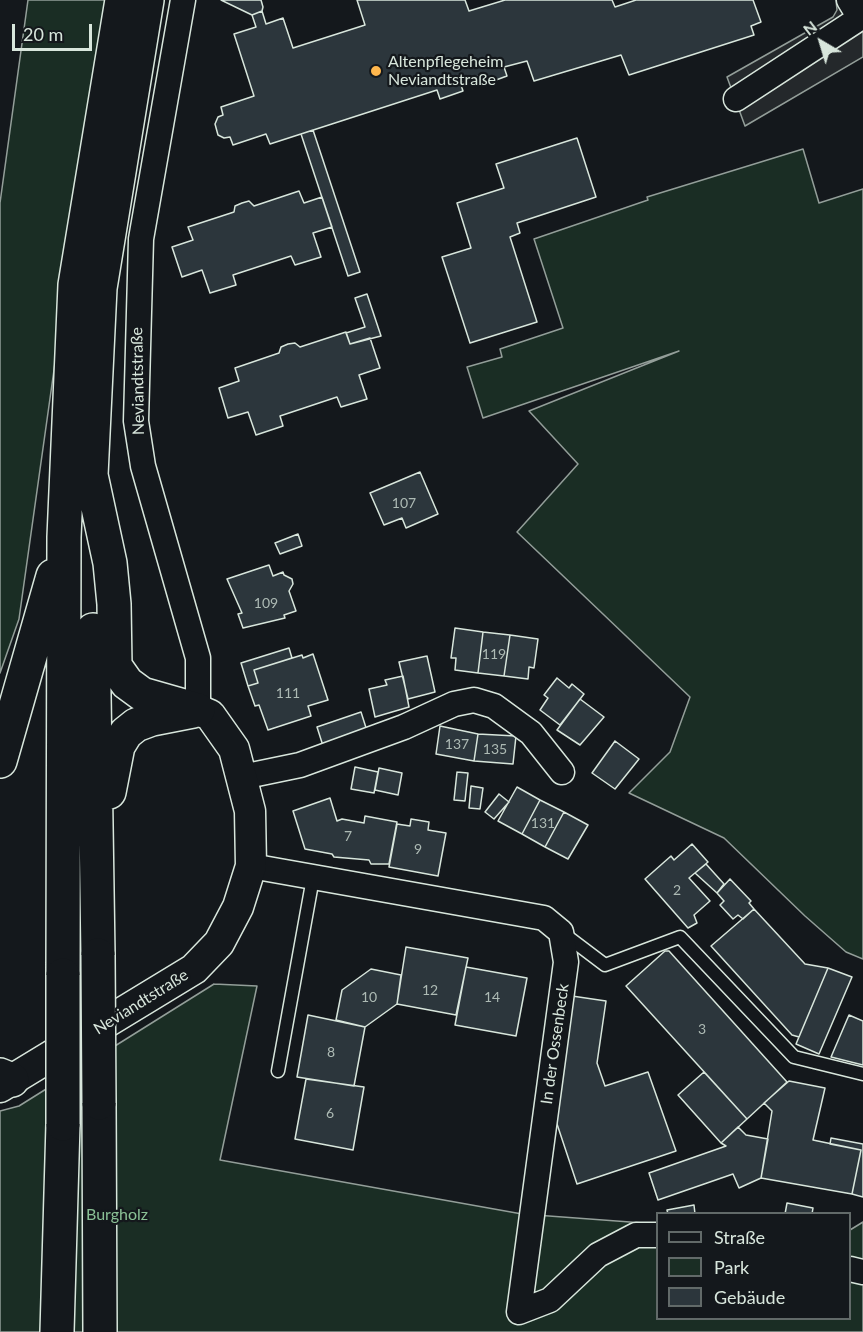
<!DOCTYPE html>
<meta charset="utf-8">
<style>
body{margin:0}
#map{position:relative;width:863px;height:1332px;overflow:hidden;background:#14181c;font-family:Lato,sans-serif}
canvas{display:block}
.legend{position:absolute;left:656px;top:1212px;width:195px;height:108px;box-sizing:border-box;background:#14181c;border:2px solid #626a69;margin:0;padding:8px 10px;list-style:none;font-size:18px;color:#d8e6dc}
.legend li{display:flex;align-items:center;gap:12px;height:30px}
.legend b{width:30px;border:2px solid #626a69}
.north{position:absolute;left:791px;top:12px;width:60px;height:60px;-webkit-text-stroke:4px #14181c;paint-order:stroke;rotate:322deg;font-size:16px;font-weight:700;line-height:24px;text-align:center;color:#d8e6dc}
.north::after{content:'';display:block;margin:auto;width:21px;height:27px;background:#d8e6dc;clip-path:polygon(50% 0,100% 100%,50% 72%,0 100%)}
.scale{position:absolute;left:12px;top:24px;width:80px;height:27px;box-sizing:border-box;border:3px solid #d8e6dc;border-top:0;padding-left:8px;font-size:18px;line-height:21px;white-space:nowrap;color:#d8e6dc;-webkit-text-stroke:4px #14181c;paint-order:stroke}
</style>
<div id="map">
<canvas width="863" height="1332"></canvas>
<ul class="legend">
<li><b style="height:8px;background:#14181c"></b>Straße</li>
<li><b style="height:16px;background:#1a2d24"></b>Park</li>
<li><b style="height:16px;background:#2c363c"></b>Gebäude</li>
</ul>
<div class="north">N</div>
<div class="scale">20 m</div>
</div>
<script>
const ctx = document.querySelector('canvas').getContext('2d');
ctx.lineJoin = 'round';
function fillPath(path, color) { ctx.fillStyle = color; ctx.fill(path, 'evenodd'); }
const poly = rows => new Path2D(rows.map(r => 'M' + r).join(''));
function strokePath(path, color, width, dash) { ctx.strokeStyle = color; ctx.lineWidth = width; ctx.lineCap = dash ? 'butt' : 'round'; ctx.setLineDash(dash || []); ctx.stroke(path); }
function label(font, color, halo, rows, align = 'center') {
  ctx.font = font + ' Lato,sans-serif'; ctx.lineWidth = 4.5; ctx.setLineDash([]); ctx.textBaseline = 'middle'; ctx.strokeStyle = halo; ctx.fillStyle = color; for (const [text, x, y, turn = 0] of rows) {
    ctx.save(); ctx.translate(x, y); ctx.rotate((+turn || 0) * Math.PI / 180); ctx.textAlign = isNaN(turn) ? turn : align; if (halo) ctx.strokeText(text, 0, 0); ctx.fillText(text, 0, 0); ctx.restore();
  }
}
const green = poly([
 [28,0,106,0,19,619,0,673,0,203,28,0],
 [803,149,819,203,863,189,863,959,846,952,805,916,724,838,629,793,670,752,690,697,517,532,578,464,529,411,679,351,483,418,467,367,502,357,500,349,563,328,534,239,648,200,647,197,803,149],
 [214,984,257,986,220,1160,522,1214,657,1224,658,1318,850,1318,850,1230,863,1222,863,1332,0,1332,0,1111,19,1106,214,984]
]);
fillPath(green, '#1a2d24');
strokePath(green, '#939e99', 1.5);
const parking = poly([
 [836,0,863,0,863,57,745,126,727,77,833,17,837,10,836,0]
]);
fillPath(parking, '#24282b');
strokePath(parking, '#939e99', 1.5);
const building = poly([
 [221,0,261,0,263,7,262,11,252,15,221,0],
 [357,0,465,0,469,11,505,0,612,0,615,7,636,0,753,0,761,22,751,26,754,35,629,75,621,55,534,81,527,61,504,67,507,76,485,84,482,75,460,82,463,91,440,99,437,90,270,144,266,134,233,145,230,137,224,138,218,135,215,124,218,117,223,115,221,107,254,96,234,34,256,27,252,15,262,11,266,24,283,18,293,48,365,25,357,0],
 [313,130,360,272,348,276,301,134,313,130],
 [577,138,596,197,517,223,520,233,510,237,537,322,470,343,442,257,471,248,457,203,504,188,496,164,577,138],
 [299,191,304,203,322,197,332,227,313,233,321,257,295,265,291,256,233,275,236,285,210,293,202,270,182,277,172,247,193,240,188,227,234,212,235,206,242,203,249,201,254,206,299,191],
 [367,294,381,336,350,344,346,333,365,327,355,298,367,294],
 [346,332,350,344,370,338,380,368,359,375,367,399,341,407,337,397,280,416,283,426,256,435,248,412,228,418,219,388,239,381,235,368,279,353,281,347,288,344,295,343,300,347,346,332],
 [420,472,438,514,406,528,402,518,384,525,370,493,420,472],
 [298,534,302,546,280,554,275,543,298,534],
 [269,565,273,576,283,572,284,575,292,579,293,584,289,591,296,611,284,615,285,618,243,628,238,614,242,613,227,579,269,565],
 [455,628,483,632,478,673,455,670,456,658,451,658,455,628],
 [483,632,510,635,504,676,478,673,483,632],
 [510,635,538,639,534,668,529,667,528,679,504,676,510,635],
 [289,648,292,658,254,670,258,683,248,686,241,663,289,648],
 [313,654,328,700,308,706,311,716,268,730,259,705,255,706,248,686,258,683,254,670,302,655,303,658,313,654],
 [427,656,435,692,408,699,399,662,427,656],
 [403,676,409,707,375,717,369,689,387,685,385,680,403,676],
 [557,678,569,688,572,684,584,694,560,725,540,710,548,698,544,695,557,678],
 [580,699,604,717,580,745,557,730,580,699],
 [361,712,368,734,324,749,317,727,361,712],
 [440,726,478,734,474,761,436,754,440,726],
 [478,734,516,736,513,764,474,761,478,734],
 [615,741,639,759,615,789,592,773,615,741],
 [355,767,378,772,374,793,351,789,355,767],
 [379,768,402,773,398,795,375,790,379,768],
 [457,772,468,773,465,801,454,800,457,772],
 [471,786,483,788,480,809,469,808,471,786],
 [517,787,540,800,522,834,498,821,517,787],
 [499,794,509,802,494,819,485,812,499,794],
 [330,798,337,821,342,819,364,823,365,816,397,822,389,864,371,864,369,860,334,857,332,854,305,849,293,811,330,798],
 [540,800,564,812,545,847,522,834,540,800],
 [564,812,588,825,568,859,545,847,564,812],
 [411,819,429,822,428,830,446,833,438,876,389,867,397,824,410,826,411,819],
 [692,844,708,862,689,878,710,901,694,915,697,923,688,928,645,879,671,856,674,860,692,844],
 [706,864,724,884,717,893,695,873,706,864],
 [730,879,751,901,749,903,754,909,743,919,738,915,733,919,720,905,724,901,717,893,730,879],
 [754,909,805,964,828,968,799,1037,792,1035,711,946,754,909],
 [406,947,468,958,456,1015,397,1004,406,947],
 [665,951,669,951,787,1082,747,1119,626,986,665,951],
 [466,967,527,978,516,1036,455,1025,466,967],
 [828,968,852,977,819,1054,796,1044,828,968],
 [371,969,401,975,397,1004,365,1027,336,1020,342,990,371,969],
 [572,996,606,1001,597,1063,605,1086,648,1072,676,1151,577,1184,556,1121,572,996],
 [308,1015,365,1027,354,1086,297,1077,308,1015],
 [849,1015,863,1021,863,1065,831,1057,849,1015],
 [704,1072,747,1119,721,1143,678,1095,704,1072],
 [306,1079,364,1087,353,1150,295,1139,306,1079],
 [789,1081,825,1088,813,1140,861,1150,852,1194,761,1178,772,1111,764,1103,789,1081],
 [738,1127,746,1135,768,1139,761,1178,739,1188,733,1174,658,1200,649,1173,726,1146,721,1143,738,1127],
 [831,1138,863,1144,863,1197,852,1194,861,1150,830,1144,831,1138],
 [787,1203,813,1208,812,1214,785,1214,787,1203],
 [694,1205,695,1214,668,1214,667,1210,694,1205]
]);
fillPath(building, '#2c363c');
strokePath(building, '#d8e6dc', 1.5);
const service = poly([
 [564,934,605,965,680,937,794,1057,863,1074],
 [278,1071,313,878]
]);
const minor = poly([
 [183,0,141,239,136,421,143,466,198,658,198,710],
 [736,99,860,18,849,0],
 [242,777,300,765,404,727,454,704,474,700,494,706,531,733,562,772],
 [251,866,544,918,561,932,566,962,519,1312,550,1300,598,1255,636,1235,658,1235],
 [850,1269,863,1272]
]);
const tertiary = poly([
 [0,1087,194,969,219,943,238,907,251,866,250,811,234,749,210,715,198,710]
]);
const trunk = poly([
 [147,0,100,288,91,475,110,563,114,604,115,666,127,683,142,694,198,710],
 [93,630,98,955],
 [0,761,53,576],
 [109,792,118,746,126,733,136,725,152,719,193,711],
 [63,975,64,537,75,285,122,0],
 [0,1075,12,1080],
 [99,1103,100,1332],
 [57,1332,63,1124]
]);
strokePath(service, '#d8e6dc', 15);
strokePath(minor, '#d8e6dc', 27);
strokePath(tertiary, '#d8e6dc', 33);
strokePath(trunk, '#d8e6dc', 36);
strokePath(service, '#14181c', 12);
strokePath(minor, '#14181c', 24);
strokePath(tertiary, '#14181c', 30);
strokePath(trunk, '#14181c', 33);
const trunkBridge = poly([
 [98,955,99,1103],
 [63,1124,63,975]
]);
strokePath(trunkBridge, '#d8e6dc', 36, []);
strokePath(trunkBridge, '#14181c', 33);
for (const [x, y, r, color] of [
 [376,71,6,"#ffb74d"]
]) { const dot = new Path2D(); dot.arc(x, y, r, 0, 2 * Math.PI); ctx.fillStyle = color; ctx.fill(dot); strokePath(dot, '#14181c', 2); }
label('14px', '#adbab4', null, [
 ["107",404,503],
 ["109",266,603],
 ["119",494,654],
 ["111",288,693],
 ["137",457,744],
 ["135",495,749],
 ["131",543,823],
 ["7",348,836],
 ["9",418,849],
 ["2",677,890],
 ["12",430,990],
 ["10",369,997],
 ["14",492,997],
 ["3",702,1029],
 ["8",331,1052],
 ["6",330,1113]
]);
label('16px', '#d8e6dc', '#14181c', [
 ["Altenpflegeheim",388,62],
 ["Neviandtstraße",388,80]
], 'left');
label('16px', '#d8e6dc', '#14181c', [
 ["Neviandtstraße",138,381,-91],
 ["Neviandtstraße",141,1002,-32],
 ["In der Ossenbeck",555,1044,-82]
]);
label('16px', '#8ac095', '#14181c', [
 ["Burgholz",117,1215]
]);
</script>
